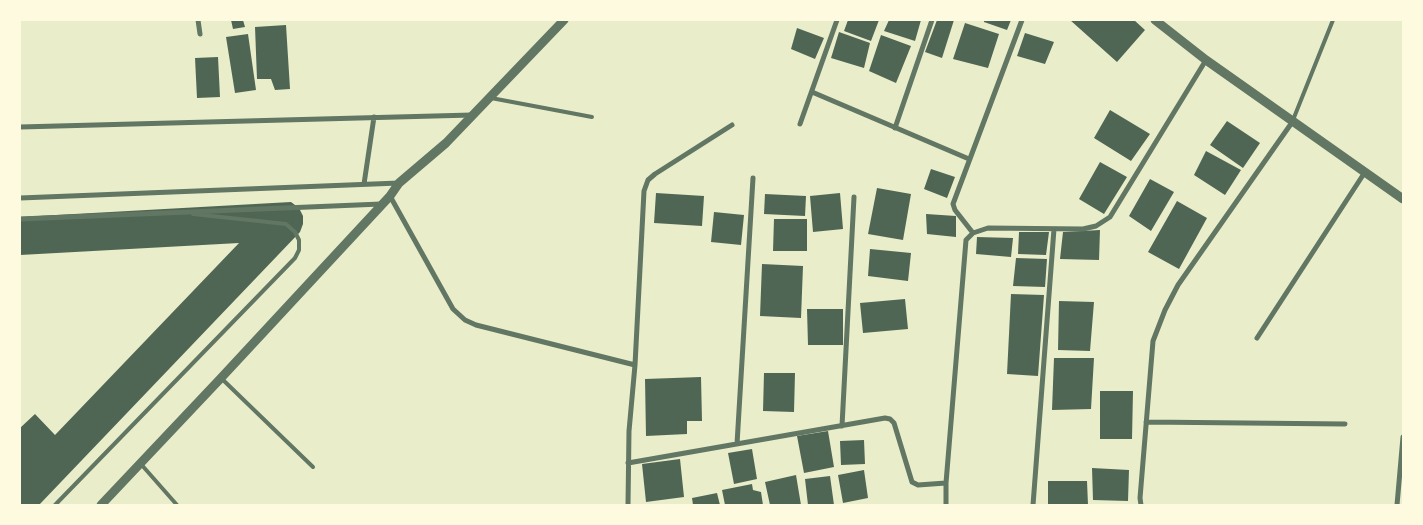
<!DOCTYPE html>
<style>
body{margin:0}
#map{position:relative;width:1423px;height:525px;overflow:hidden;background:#e9edc9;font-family:"Libre Baskerville",serif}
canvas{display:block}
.frame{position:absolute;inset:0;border:21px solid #fefae0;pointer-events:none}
</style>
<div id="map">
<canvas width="1423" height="525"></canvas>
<div class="frame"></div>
</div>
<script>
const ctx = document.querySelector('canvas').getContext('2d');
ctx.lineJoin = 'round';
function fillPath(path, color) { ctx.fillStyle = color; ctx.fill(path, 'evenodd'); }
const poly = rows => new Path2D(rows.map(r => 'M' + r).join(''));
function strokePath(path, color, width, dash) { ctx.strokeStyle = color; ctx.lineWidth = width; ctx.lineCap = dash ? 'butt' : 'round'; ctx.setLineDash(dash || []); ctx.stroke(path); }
fillPath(poly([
 [231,20,243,20,245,27,233,29],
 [848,20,879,20,871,41,844,31],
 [889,20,921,20,915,41,884,31],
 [937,20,954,20,942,58,925,52],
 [984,20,1011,20,1007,30,984,22],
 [1070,20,1134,20,1145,30,1117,62],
 [965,23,999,34,988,68,953,59],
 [286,25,290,89,275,90,271,79,257,79,255,27],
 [797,28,824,38,815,59,791,49],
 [839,32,870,43,864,68,831,58],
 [1025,33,1054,42,1045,64,1017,56],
 [248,34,256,90,235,93,226,37],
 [881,35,911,46,896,83,869,71],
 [218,57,220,97,197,98,195,58],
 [1110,110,1150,134,1131,161,1094,138],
 [1227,121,1260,143,1243,168,1210,145],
 [1206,151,1241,170,1225,195,1194,175],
 [1100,162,1127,177,1104,214,1079,199],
 [931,169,955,177,947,198,924,189],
 [1150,179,1174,192,1151,231,1129,216],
 [877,188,911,194,903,240,868,234],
 [656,193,704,196,702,226,654,223],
 [840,193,843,229,813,232,810,196],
 [765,194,806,196,805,216,764,214],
 [1177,201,1207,218,1179,269,1148,252],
 [291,202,299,208,303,216,303,224,300,232,39,505,20,505,20,428,35,414,55,435,239,243,20,255,20,217],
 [714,212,744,215,741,245,711,242],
 [926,214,956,216,956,237,927,234],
 [774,219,807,219,807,251,773,251],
 [1100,230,1099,260,1060,259,1063,232],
 [1019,232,1049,232,1046,255,1018,254],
 [977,237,1013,238,1011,257,976,254],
 [870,249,911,253,908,281,868,276],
 [1016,258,1047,259,1045,287,1013,286],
 [762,264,803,266,801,318,760,316],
 [1011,294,1044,295,1038,376,1007,374],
 [905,299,908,329,863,333,860,303],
 [1059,301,1094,302,1090,351,1058,350],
 [807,309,843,309,843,345,808,345],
 [1054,358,1094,358,1091,409,1052,410],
 [764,373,795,373,794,412,763,411],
 [701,377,702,421,687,421,687,434,646,436,645,379],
 [1100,391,1133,391,1132,439,1100,439],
 [828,431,834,467,804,473,797,436],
 [864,440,865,464,841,465,840,441],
 [752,449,757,479,734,484,728,453],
 [680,459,684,497,646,502,642,464],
 [1092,468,1129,470,1128,501,1093,500],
 [864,470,868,498,843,503,838,475],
 [796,475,801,505,770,505,765,482],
 [830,476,834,505,808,505,805,479],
 [1048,481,1087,481,1088,505,1048,505],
 [752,484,753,490,761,492,763,505,725,505,722,490],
 [717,493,720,505,693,505,692,498]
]), '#4f6655');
strokePath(poly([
 [491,98,592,117],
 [1293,120,1333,20],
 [221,378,313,467],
 [140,463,177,505],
 [55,505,295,258,299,250,299,240,295,232,286,224,193,214]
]), '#617663', 4);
strokePath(poly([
 [198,20,200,34],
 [812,92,969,159],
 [800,124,837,20],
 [20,127,472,115],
 [895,128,932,20],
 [364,184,374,117],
 [390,196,453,309,465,320,476,325,635,365],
 [20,198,399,183],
 [20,219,381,204],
 [973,233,955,210,953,204,1022,20],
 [1257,338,1365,172],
 [1146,422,1345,424],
 [842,426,854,197],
 [737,444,753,178],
 [628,463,885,418,890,419,894,423,912,482,918,485,946,483],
 [628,505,629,431,635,365,644,191,648,180,655,174,732,125],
 [946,505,946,483,966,240,973,233,988,228,1083,229,1096,226,1110,217,1206,60],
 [1033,505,1054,229],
 [1141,505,1140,498,1153,341,1165,310,1178,285,1293,121],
 [1397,505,1403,437]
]), '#617663', 5);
strokePath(poly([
 [1155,20,1206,60,1403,199],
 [101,505,221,378,390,196,399,183,446,143,564,20]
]), '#617663', 9);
</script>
